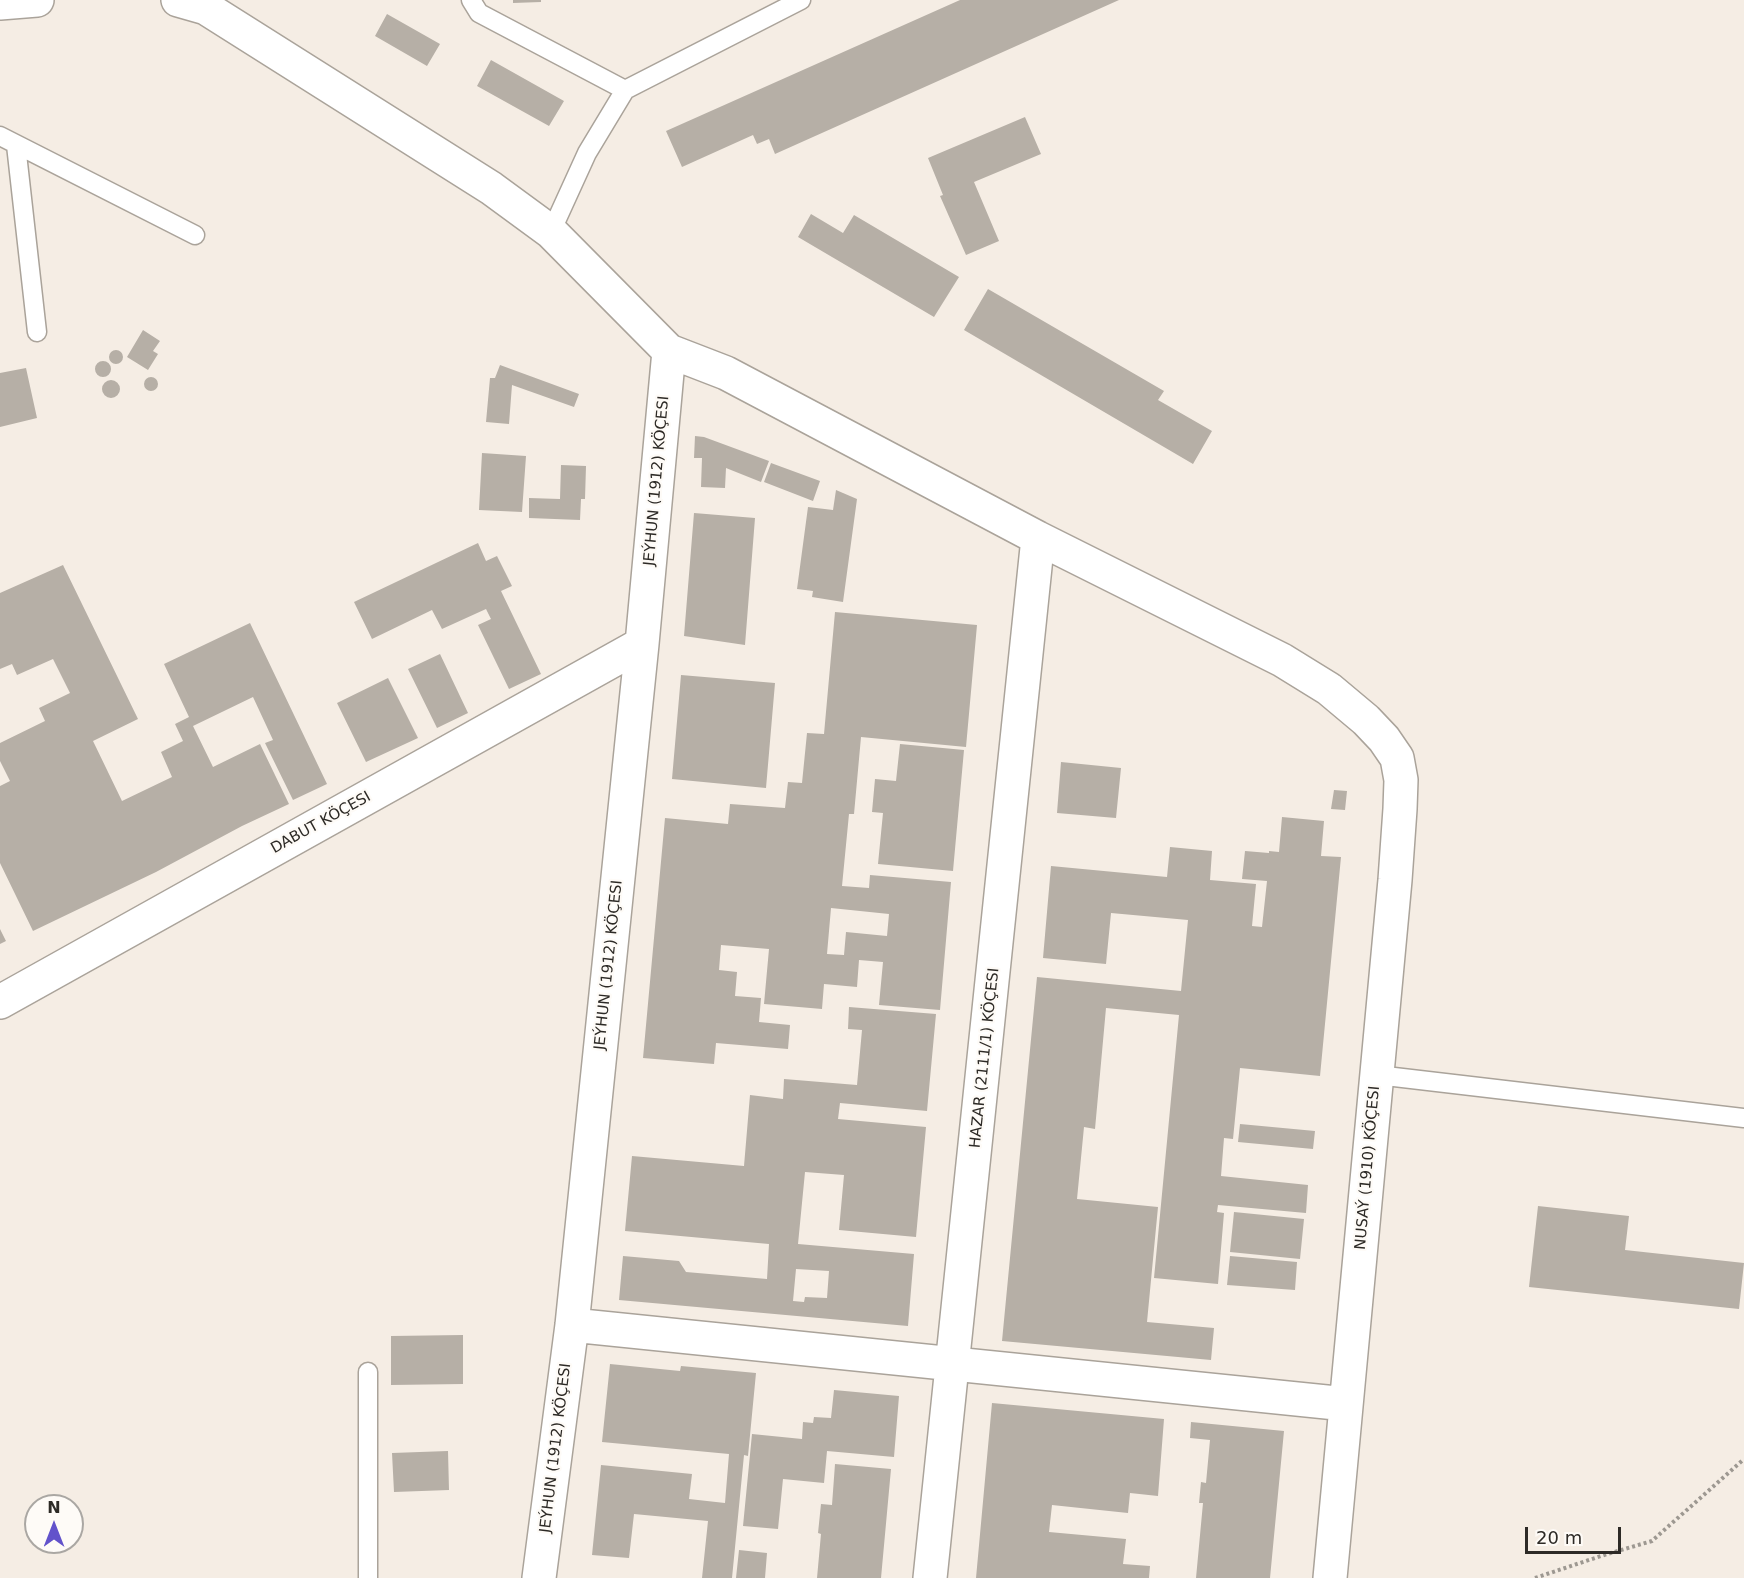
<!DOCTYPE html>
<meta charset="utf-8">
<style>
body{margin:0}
#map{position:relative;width:1744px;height:1578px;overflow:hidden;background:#f5ede4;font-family:"DejaVu Sans",sans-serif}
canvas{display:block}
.north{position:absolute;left:24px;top:1494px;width:60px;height:60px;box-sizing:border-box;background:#fefbf7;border:2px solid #aaa7a3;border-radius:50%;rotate:0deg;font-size:16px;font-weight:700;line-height:24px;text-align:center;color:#2d2a26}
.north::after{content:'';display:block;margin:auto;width:21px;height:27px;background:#6252cb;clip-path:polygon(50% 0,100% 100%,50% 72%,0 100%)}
.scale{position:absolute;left:1525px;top:1527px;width:96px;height:27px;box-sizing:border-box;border:3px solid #2d2a26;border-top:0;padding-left:8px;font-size:18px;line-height:21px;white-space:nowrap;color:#2d2a26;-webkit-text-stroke:4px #fefbf7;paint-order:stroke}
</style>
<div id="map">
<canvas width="1744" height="1578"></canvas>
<div class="north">N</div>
<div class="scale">20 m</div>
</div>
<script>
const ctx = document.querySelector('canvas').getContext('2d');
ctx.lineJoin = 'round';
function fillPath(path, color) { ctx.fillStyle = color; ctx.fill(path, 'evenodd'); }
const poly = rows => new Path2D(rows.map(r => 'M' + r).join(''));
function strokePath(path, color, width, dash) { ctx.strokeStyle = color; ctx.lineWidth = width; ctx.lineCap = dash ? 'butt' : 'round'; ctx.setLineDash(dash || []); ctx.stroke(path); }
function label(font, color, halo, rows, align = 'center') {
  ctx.font = font + ' "DejaVu Sans",sans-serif'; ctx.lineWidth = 4.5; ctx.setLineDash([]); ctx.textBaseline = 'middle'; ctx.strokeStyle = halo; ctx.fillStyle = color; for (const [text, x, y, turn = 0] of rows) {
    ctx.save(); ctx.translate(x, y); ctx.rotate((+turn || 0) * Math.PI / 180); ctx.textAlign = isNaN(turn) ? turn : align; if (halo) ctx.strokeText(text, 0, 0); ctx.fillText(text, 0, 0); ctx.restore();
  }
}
fillPath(poly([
 [513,0,541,0,541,2,513,3],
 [960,0,1119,0,775,154,769,139,757,144,753,135,682,167,666,131],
 [387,14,440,44,427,66,375,36],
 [491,60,564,101,549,126,477,86],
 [1025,117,1041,154,974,182,999,241,966,255,940,196,943,195,928,158],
 [811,214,843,233,854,215,959,277,934,317,798,237],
 [988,289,1164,391,1158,400,1212,431,1193,464,964,330],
 [143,330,160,341,153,351,158,354,148,370,127,357],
 '109 357a7 7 0 1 1 14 0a7 7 0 1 1-14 0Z',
 '95 369a8 8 0 1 1 16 0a8 8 0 1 1-16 0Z',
 [500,365,579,394,574,407,512,385,509,424,486,422,490,378,495,378],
 [26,368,37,418,0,427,0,373],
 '144 384a7 7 0 1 1 14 0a7 7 0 1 1-14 0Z',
 '102 389a9 9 0 1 1 18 0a9 9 0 1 1-18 0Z',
 [695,436,704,437,769,461,761,482,726,468,725,488,701,487,702,458,694,458],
 [482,453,526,456,522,512,479,510],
 [771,463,820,481,813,501,764,482],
 [561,465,586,466,585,499,581,499,580,520,529,518,529,498,560,499],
 [836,490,857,499,843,602,812,597,813,591,797,589,808,507,833,510],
 [694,513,755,518,745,645,684,636],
 [478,543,486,561,497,556,512,586,501,591,541,674,509,689,478,625,491,619,486,609,442,629,432,610,372,639,354,602],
 [63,565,138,719,93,741,122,801,172,777,161,752,183,741,175,724,189,717,164,664,250,623,327,784,293,800,265,743,273,740,253,697,193,726,213,767,260,744,289,804,242,826,156,872,33,931,0,863,0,786,10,781,0,761,0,743,45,721,39,708,70,693,53,659,17,675,12,664,0,669,0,593],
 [835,612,977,625,966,747,861,737,854,814,849,814,842,886,869,888,870,875,951,882,940,1010,879,1005,883,962,859,960,857,987,824,984,822,1009,764,1004,769,949,721,945,719,970,737,972,735,996,761,998,759,1022,790,1025,788,1049,716,1043,714,1064,643,1058,665,818,728,824,730,804,785,808,788,782,802,783,807,733,824,734],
 [831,908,889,914,887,936,846,932,844,955,827,954],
 [440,654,468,713,437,728,408,669],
 [681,675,775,683,766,788,672,779],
 [388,678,418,738,366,762,337,703],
 [900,744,964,750,953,871,878,864,883,813,872,812,875,779,896,781],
 [1061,762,1121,768,1116,818,1057,813],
 [1334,790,1347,791,1345,810,1331,809],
 [1282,817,1324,821,1321,856,1341,857,1320,1076,1240,1068,1233,1139,1224,1138,1221,1176,1308,1185,1306,1213,1218,1205,1217,1212,1224,1213,1218,1284,1154,1278,1179,1015,1106,1008,1095,1129,1084,1127,1077,1199,1158,1207,1147,1322,1214,1328,1211,1360,1002,1341,1037,977,1181,991,1188,920,1111,913,1106,964,1043,958,1051,866,1167,877,1170,847,1212,851,1210,880,1256,884,1252,926,1262,927,1267,881,1242,879,1245,851,1269,853,1269,851,1279,852],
 [0,929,6,941,0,944],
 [849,1007,936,1014,927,1111,840,1103,838,1119,926,1127,916,1237,839,1230,844,1175,805,1172,798,1244,914,1254,908,1326,619,1300,623,1256,679,1261,686,1272,767,1279,769,1244,625,1231,632,1156,744,1166,750,1095,783,1099,784,1079,857,1085,862,1030,848,1029],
 [796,1269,829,1271,827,1298,805,1297,804,1302,793,1301],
 [1240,1124,1315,1131,1313,1149,1238,1142],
 [1538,1206,1629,1216,1625,1250,1744,1263,1739,1309,1529,1287],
 [1234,1212,1304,1219,1300,1259,1230,1252],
 [1230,1256,1297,1262,1295,1290,1227,1285],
 [463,1335,463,1384,391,1385,391,1336],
 [610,1364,680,1371,681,1366,756,1373,748,1456,744,1455,732,1578,702,1578,708,1521,634,1514,629,1558,592,1555,601,1465,692,1474,689,1499,725,1503,729,1454,602,1442],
 [834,1390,899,1396,894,1457,827,1451,824,1483,783,1479,778,1529,743,1526,752,1434,802,1439,803,1422,813,1423,814,1417,831,1418],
 [992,1403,1164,1419,1158,1496,1130,1493,1128,1513,1052,1505,1049,1532,1126,1539,1123,1564,1150,1566,1149,1578,976,1578],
 [1191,1422,1284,1431,1270,1578,1196,1578,1203,1503,1199,1503,1201,1482,1206,1483,1210,1440,1190,1438],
 [448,1451,449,1490,394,1492,392,1453],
 [835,1464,891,1469,881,1578,817,1578,821,1534,818,1533,821,1504,832,1505],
 [739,1550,767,1553,765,1578,736,1578]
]), '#b6afa6');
const service = poly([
 [471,0,479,13,625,90],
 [0,136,195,235],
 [16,145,37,332],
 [551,232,587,153,625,90,801,0],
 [1377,1075,1744,1118],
 [368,1578,368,1372]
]);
const minor = poly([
 [178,0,206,8,491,188,551,232,669,351,726,373,1038,538,1282,660,1329,689,1366,720,1384,739,1397,758,1401,780,1400,809,1395,880,1330,1578],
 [0,3,37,0],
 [0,1002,642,644],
 [572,1325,1346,1404],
 [539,1578,572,1325,642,644,669,351],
 [930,1578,1038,538]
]);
strokePath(service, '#aaa39a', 21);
strokePath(minor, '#aaa39a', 36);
strokePath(poly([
 [1535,1578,1604,1555,1652,1541,1744,1459]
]), '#9d9891', 4, [3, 3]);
strokePath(service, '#fff', 18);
strokePath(minor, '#fff', 33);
label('15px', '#2d2a26', '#fefbf7', [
 ["JEÝHUN (1912) KÖÇESI",657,481,-85],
 ["DABUT KÖÇESI",321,823,-29],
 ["JEÝHUN (1912) KÖÇESI",609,965,-84],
 ["HAZAR (2111/1) KÖÇESI",985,1058,-84],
 ["NUSAÝ (1910) KÖÇESI",1368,1168,-85],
 ["JEÝHUN (1912) KÖÇESI",556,1448,-83]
]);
</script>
